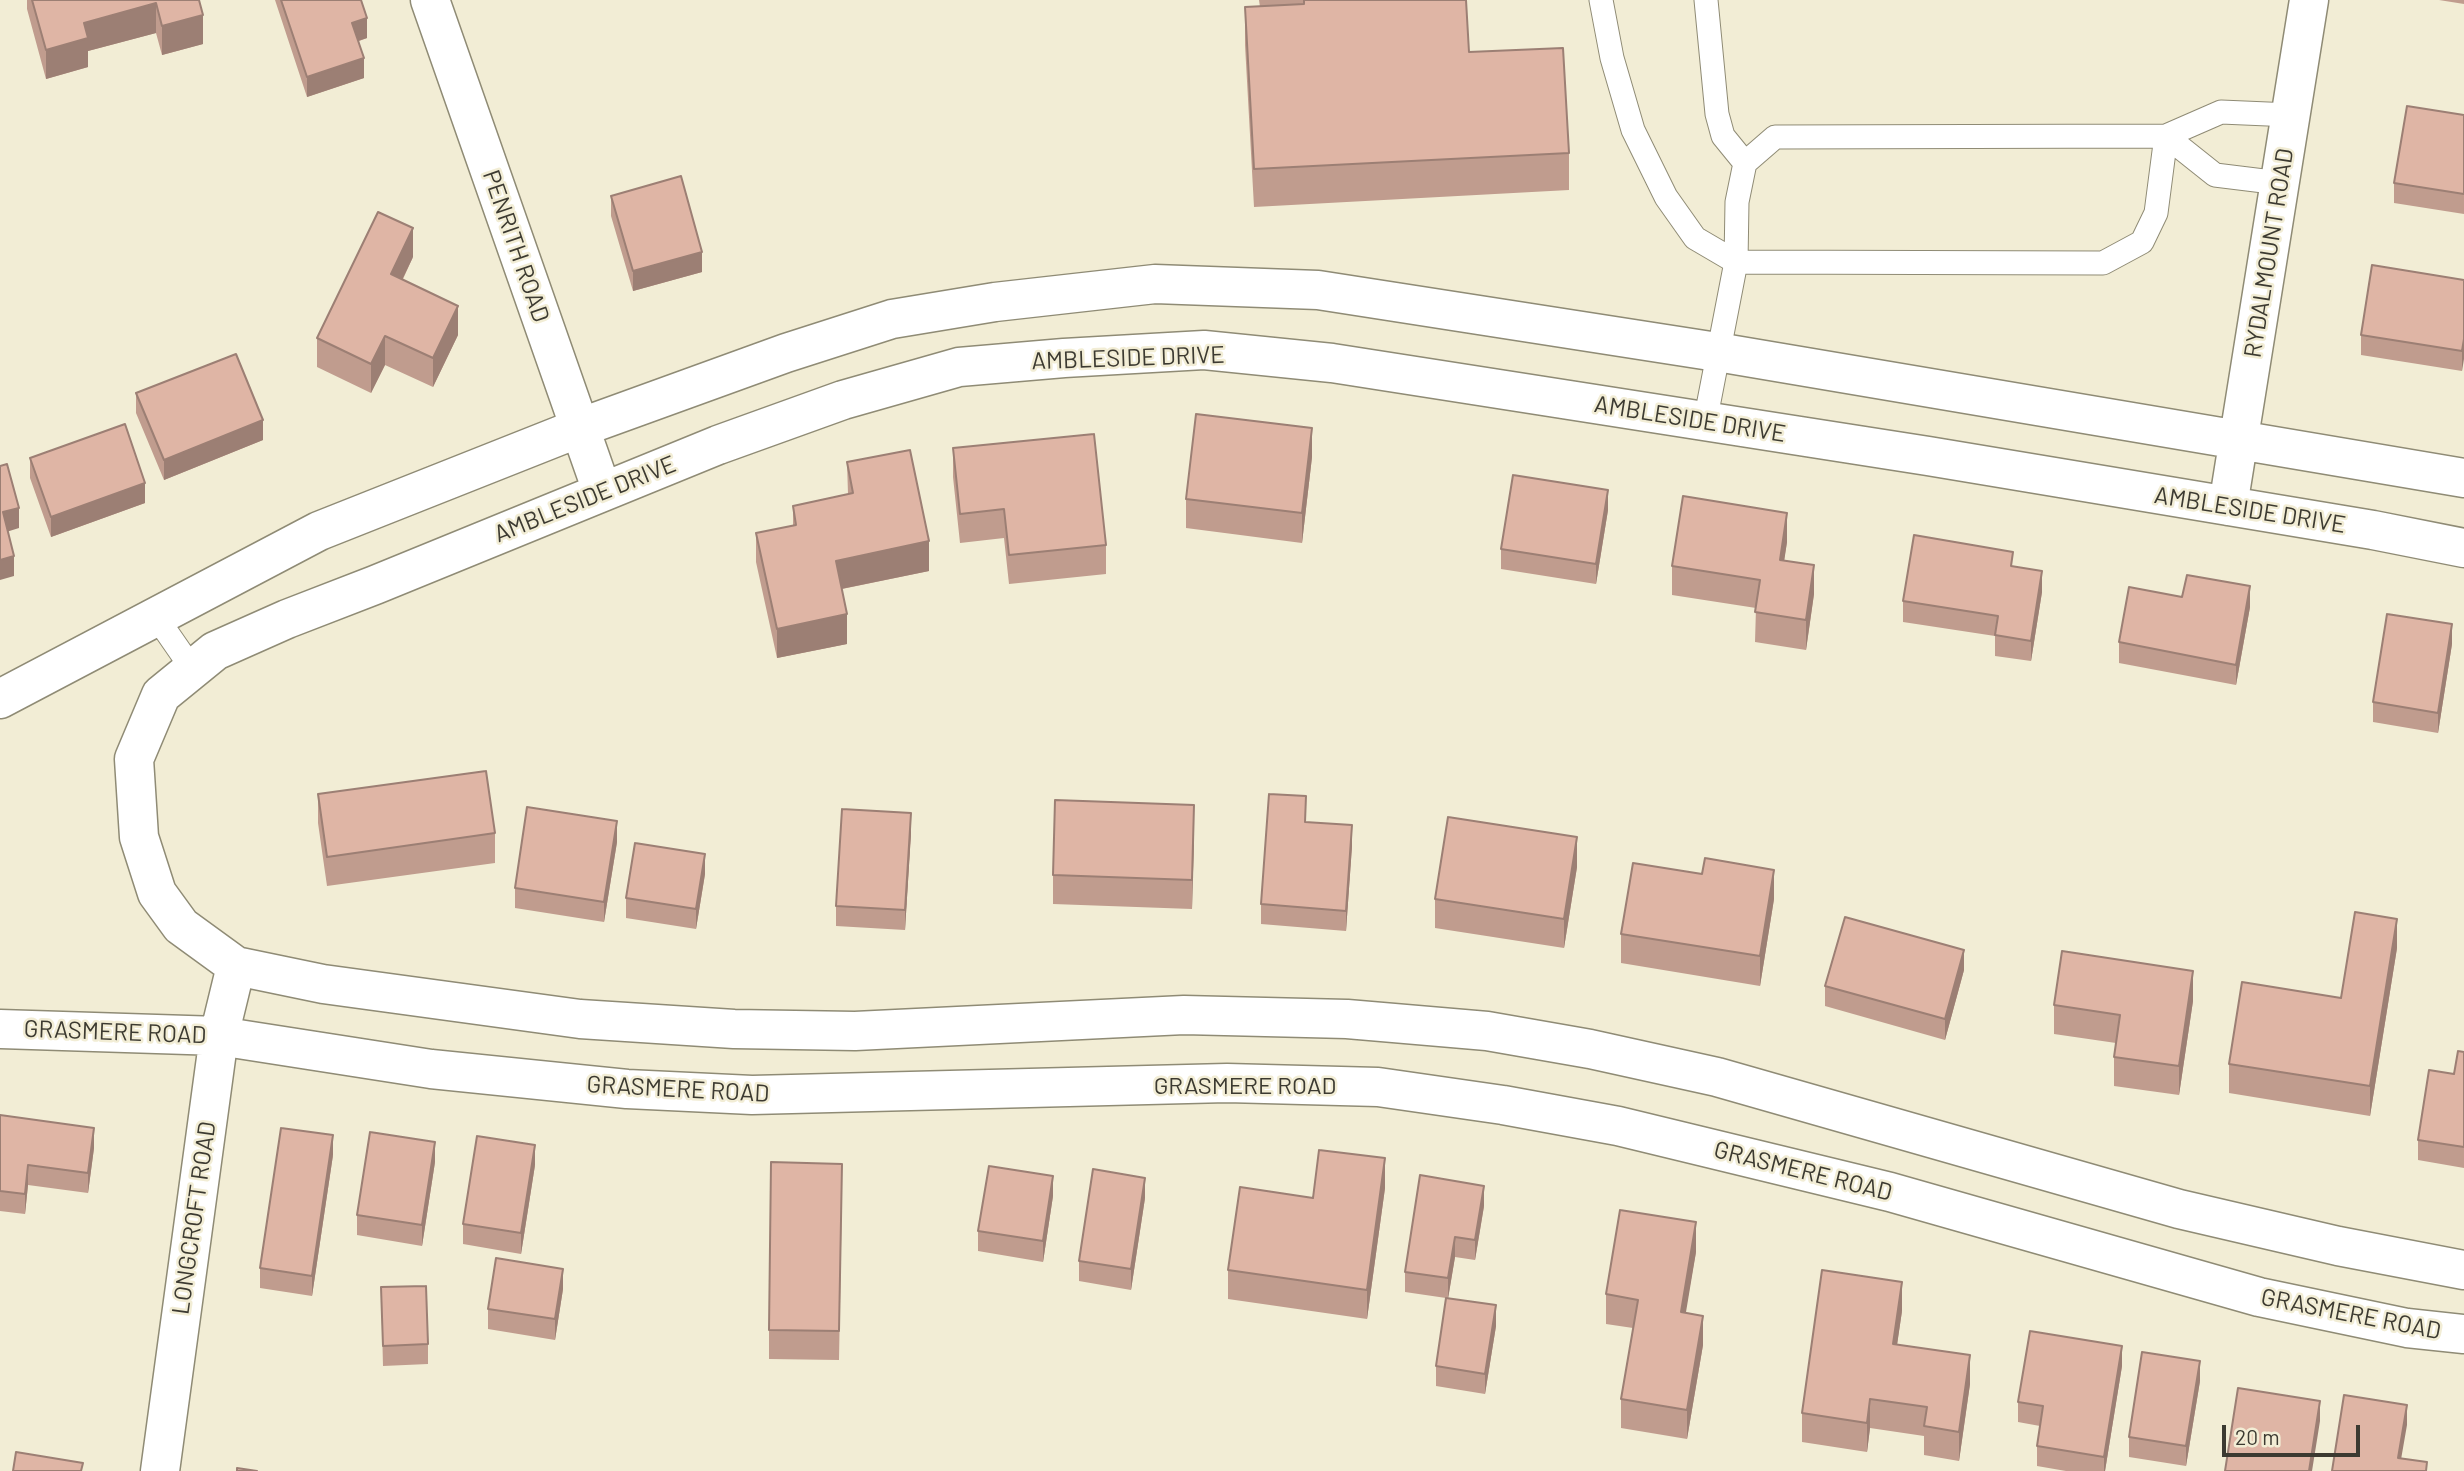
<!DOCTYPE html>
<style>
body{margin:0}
#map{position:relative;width:2464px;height:1471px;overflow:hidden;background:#f2edd5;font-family:Barlow,sans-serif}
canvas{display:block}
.scale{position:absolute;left:2222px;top:1425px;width:138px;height:32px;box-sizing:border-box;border:4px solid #3c3a31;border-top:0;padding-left:9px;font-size:21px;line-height:24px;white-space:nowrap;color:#3c3a31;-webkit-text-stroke:5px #f2edd5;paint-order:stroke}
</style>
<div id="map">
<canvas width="2464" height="1471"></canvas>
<div class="scale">20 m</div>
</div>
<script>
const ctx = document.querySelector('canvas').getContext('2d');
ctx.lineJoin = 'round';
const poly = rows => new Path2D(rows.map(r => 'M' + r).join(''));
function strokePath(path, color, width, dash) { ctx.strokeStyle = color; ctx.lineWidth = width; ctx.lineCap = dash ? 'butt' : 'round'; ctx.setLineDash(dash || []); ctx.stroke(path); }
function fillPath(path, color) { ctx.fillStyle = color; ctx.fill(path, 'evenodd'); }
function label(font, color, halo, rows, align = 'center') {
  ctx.font = font + ' Barlow,sans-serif'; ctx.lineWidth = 5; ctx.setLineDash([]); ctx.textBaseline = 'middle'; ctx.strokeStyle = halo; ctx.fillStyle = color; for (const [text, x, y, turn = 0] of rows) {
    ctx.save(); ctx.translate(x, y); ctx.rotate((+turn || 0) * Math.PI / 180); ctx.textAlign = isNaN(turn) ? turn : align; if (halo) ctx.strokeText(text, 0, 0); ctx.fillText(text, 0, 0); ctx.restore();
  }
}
const service = poly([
 [1601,0,1612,58,1633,130,1666,197,1695,238,1736,262,1705,422],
 [1706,0,1717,114,1723,136,1745,163],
 [2166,136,2156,213,2142,242,2103,263,1736,262,1737,202,1745,163,1775,137,2166,136,2221,112,2291,115],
 [2166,136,2215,175,2280,183],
 [157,618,193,670]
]);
const minor = poly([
 [430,0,602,491],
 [2228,506,2309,0],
 [2464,548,2373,530,1928,456,1332,363,1204,350,1064,358,959,367,843,400,718,445,375,585,287,619,215,651,161,695,134,759,139,837,157,893,181,926,236,966,323,984,580,1019,734,1029,855,1031,1184,1015,1347,1019,1487,1031,1590,1049,1717,1077,2179,1209,2338,1246,2464,1270],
 [0,699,319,531,579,428,786,353,892,319,995,302,1155,284,1318,290,1717,352,2464,478],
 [0,1029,219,1036,431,1069,627,1089,752,1095,1227,1083,1378,1087,1503,1105,1618,1126,1890,1192,2259,1297,2407,1328,2464,1334],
 [160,1471,219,1036,236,966]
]);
strokePath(service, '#8f8b75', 25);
strokePath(minor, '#8f8b75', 41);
strokePath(service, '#fff', 23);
strokePath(minor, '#fff', 38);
fillPath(poly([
 [27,0,199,0,203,44,162,55,156,33,88,51,88,67,46,79,27,9],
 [275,0,361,0,367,38,359,41,364,78,307,97],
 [1259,0,1466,0,1469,52,1569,153,1569,190,1254,207,1245,45,1245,7,1260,7],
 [2439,0,2464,0,2464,4],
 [2464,115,2464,214,2394,203,2394,183],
 [611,196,702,272,633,291,611,216],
 [413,257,403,279,458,335,433,387,385,365,371,393,317,367,317,338],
 [2464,280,2462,371,2361,355,2361,335],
 [136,393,263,440,164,480,136,413],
 [953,448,1106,545,1106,574,1009,584,1004,538,960,543,953,477],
 [1312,457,1302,543,1186,528,1186,499],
 [30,458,145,503,51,537,30,478],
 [847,462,929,571,842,589,847,644,777,658,756,562,756,533,793,526,793,506,848,494],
 [1608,510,1596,584,1501,569,1501,549],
 [1787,542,1784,560,1814,594,1806,650,1755,642,1756,608,1672,595,1672,566],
 [2013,567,2042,592,2031,661,1995,656,1995,636,1903,622,1903,601],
 [2182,597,2250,607,2236,685,2119,663,2119,642],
 [2452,644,2438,733,2373,722,2373,702],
 [318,794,495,833,495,863,327,886,318,823],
 [1306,822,1352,846,1346,931,1261,924,1261,904],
 [911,833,905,930,836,926,836,906],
 [1194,835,1192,909,1053,904,1053,875],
 [617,842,604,922,515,908,515,888],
 [1577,867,1564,948,1435,928,1435,899],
 [705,874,696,929,626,918,626,898],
 [1774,899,1760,986,1621,963,1621,934],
 [2397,948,2370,1116,2229,1093,2229,1064,2341,998],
 [1964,970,1945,1040,1825,1006,1825,986],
 [2193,1001,2179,1095,2114,1086,2114,1057,2116,1043,2054,1034,2054,1005],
 [2464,1052,2464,1168,2418,1160,2418,1140,2454,1074],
 [0,1115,94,1148,88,1193,28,1185,25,1214,0,1211],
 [333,1155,312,1296,260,1288,260,1268],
 [435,1162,422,1246,357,1235,357,1215],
 [535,1165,521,1254,463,1244,463,1224],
 [1385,1188,1367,1319,1228,1299,1228,1270,1313,1198],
 [842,1193,839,1360,769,1359,769,1330],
 [1053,1196,1043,1262,978,1251,978,1231],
 [1145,1198,1131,1290,1079,1281,1079,1261],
 [1484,1206,1475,1260,1455,1257,1448,1298,1496,1326,1485,1394,1436,1386,1436,1366,1446,1298,1405,1292,1405,1272],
 [1696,1252,1685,1313,1703,1345,1687,1439,1621,1428,1621,1399,1633,1328,1606,1324,1606,1294],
 [381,1287,428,1344,428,1364,383,1366],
 [563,1289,555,1340,488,1329,488,1309],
 [1902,1311,1897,1344,1970,1384,1959,1461,1924,1455,1924,1436,1870,1428,1867,1452,1802,1442,1802,1413],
 [2122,1366,2105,1471,2066,1471,2037,1466,2037,1446,2040,1426,2018,1422,2018,1402],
 [2200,1381,2186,1466,2129,1457,2129,1437]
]), '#c09c8e');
fillPath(poly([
 [156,3,156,33,88,51,88,67,46,79,46,50,84,23],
 [203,15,203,44,162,55,162,26],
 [367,18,367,38,352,43,352,23],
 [364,58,364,78,307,97,307,77],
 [413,228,413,257,391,303,391,274],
 [702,252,702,272,633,291,633,271],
 [458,306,458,335,433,387,433,358],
 [385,336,385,365,371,393,371,364],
 [2464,339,2464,359,2462,371,2462,351],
 [263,420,263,440,164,480,164,460],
 [1312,428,1312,457,1302,543,1302,513],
 [145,483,145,503,51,537,51,517],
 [1608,490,1608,510,1596,584,1596,564],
 [19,508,19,528,3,533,3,512],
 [1787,513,1787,542,1780,589,1780,560],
 [929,541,929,571,836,590,836,561],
 [14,556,14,576,0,580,0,560],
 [1814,565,1814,594,1806,650,1806,620],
 [2042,571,2042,592,2031,661,2031,641],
 [2250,586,2250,607,2236,685,2236,665],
 [847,614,847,644,777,658,777,629],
 [2452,624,2452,644,2438,733,2438,713],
 [1194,805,1194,835,1192,909,1192,880],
 [911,813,911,833,905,930,905,910],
 [617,821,617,842,604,922,604,902],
 [1352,825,1352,846,1346,931,1346,911],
 [1577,837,1577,867,1564,948,1564,919],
 [705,854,705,874,696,929,696,909],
 [1774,870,1774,899,1760,986,1760,956],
 [2397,919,2397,948,2370,1116,2370,1086],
 [1964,950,1964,970,1945,1040,1945,1019],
 [2193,971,2193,1001,2179,1095,2179,1066],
 [94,1128,94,1148,88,1193,88,1173],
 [333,1135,333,1155,312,1296,312,1276],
 [435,1142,435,1162,422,1246,422,1225],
 [535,1145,535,1165,521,1254,521,1233],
 [1385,1158,1385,1188,1367,1319,1367,1290],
 [28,1165,28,1185,25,1214,25,1194],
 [1053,1176,1053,1196,1043,1262,1043,1241],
 [1145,1178,1145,1198,1131,1290,1131,1269],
 [1484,1186,1484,1206,1475,1260,1475,1240],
 [1696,1222,1696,1252,1681,1342,1681,1312],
 [1455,1237,1455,1257,1448,1299,1448,1278],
 [563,1269,563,1289,555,1340,555,1319],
 [1902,1282,1902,1311,1893,1373,1893,1344],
 [1496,1305,1496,1326,1485,1394,1485,1374],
 [1703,1316,1703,1345,1687,1439,1687,1410],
 [2122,1346,2122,1366,2105,1471,2104,1471,2104,1457],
 [1970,1355,1970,1384,1959,1461,1959,1432],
 [2200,1361,2200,1381,2186,1466,2186,1446],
 [1870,1399,1870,1428,1867,1452,1867,1423],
 [2320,1401,2320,1421,2312,1471,2309,1471],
 [2407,1405,2407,1425,2399,1471,2398,1458]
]), '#9c7f74');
const building = poly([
 [32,0,199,0,203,15,162,26,156,3,84,23,88,38,46,50,32,0],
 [281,0,361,0,367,18,352,23,364,58,307,77,281,0],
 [1304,0,1466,0,1469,52,1563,48,1569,153,1254,169,1245,7,1304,4,1304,0],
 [2407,106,2464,115,2464,194,2394,183,2407,106],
 [681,176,702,252,633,271,611,196,681,176],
 [378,212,413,228,391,274,458,306,433,358,385,336,371,364,317,338,378,212],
 [2372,265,2464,280,2464,339,2462,351,2361,335,2372,265],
 [236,354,263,420,164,460,136,393,236,354],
 [1196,414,1312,428,1302,513,1186,499,1196,414],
 [125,424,145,483,51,517,30,458,125,424],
 [1094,434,1106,545,1009,555,1004,509,960,514,953,448,1094,434],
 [910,450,929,541,836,561,847,614,777,629,756,533,796,525,793,506,853,493,847,462,910,450],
 [7,464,19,508,3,512,14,556,0,560,0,466,7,464],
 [1513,475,1608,490,1596,564,1501,549,1513,475],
 [1683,496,1787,513,1780,560,1814,565,1806,620,1755,612,1760,580,1672,566,1683,496],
 [1914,535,2013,552,2011,566,2042,571,2031,641,1995,635,1998,616,1903,601,1914,535],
 [2187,575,2250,586,2236,665,2119,642,2129,587,2182,597,2187,575],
 [2387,614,2452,624,2438,713,2373,702,2387,614],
 [486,771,495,833,327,857,318,794,486,771],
 [1269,794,1306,796,1305,822,1352,825,1346,911,1261,904,1269,794],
 [1055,800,1194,805,1192,880,1053,875,1055,800],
 [527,807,617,821,604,902,515,888,527,807],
 [842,809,911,813,905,910,836,906,842,809],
 [1448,817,1577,837,1564,919,1435,899,1448,817],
 [635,843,705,854,696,909,626,898,635,843],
 [1705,858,1774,870,1760,956,1621,934,1633,863,1702,874,1705,858],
 [2355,912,2397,919,2370,1086,2229,1064,2242,982,2341,998,2355,912],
 [1845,917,1964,950,1945,1019,1825,986,1845,917],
 [2062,951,2193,971,2179,1066,2114,1057,2120,1015,2054,1005,2062,951],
 [2458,1051,2464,1052,2464,1147,2418,1140,2429,1070,2454,1074,2458,1051],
 [0,1115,94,1128,88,1173,28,1165,25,1194,0,1191,0,1115],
 [281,1128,333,1135,312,1276,260,1268,281,1128],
 [370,1132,435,1142,422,1225,357,1215,370,1132],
 [477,1136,535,1145,521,1233,463,1224,477,1136],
 [1319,1150,1385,1158,1367,1290,1228,1270,1240,1187,1313,1198,1319,1150],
 [771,1162,842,1164,839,1331,769,1330,771,1162],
 [989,1166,1053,1176,1043,1241,978,1231,989,1166],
 [1093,1169,1145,1178,1131,1269,1079,1261,1093,1169],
 [1420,1175,1484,1186,1475,1240,1455,1237,1448,1278,1405,1272,1420,1175],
 [1620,1210,1696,1222,1681,1312,1703,1316,1687,1410,1621,1399,1638,1300,1606,1294,1620,1210],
 [496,1258,563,1269,555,1319,488,1309,496,1258],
 [1822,1270,1902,1282,1893,1344,1970,1355,1959,1432,1924,1426,1927,1407,1870,1399,1867,1423,1802,1413,1822,1270],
 [426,1286,428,1344,383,1346,381,1287,426,1286],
 [1446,1298,1496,1305,1485,1374,1436,1366,1446,1298],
 [2030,1331,2122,1346,2104,1457,2037,1446,2043,1406,2018,1402,2030,1331],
 [2142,1352,2200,1361,2186,1446,2129,1437,2142,1352],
 [2238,1388,2320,1401,2309,1471,2225,1471,2238,1388],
 [2344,1395,2407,1405,2398,1458,2427,1462,2426,1471,2332,1471,2344,1395],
 [16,1452,83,1463,81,1471,13,1471,16,1452],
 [237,1468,257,1471,237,1471,237,1468]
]);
fillPath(building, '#dfb5a5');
strokePath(building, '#9c7f74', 2);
label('24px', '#3c3a31', '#f2edd5', [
 ["PENRITH ROAD",516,246,71],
 ["RYDALMOUNT ROAD",2269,253,-81],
 ["AMBLESIDE DRIVE",1128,358,-2],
 ["AMBLESIDE DRIVE",1690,419,9],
 ["AMBLESIDE DRIVE",585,499,-22],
 ["AMBLESIDE DRIVE",2250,510,9],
 ["GRASMERE ROAD",115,1032,2],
 ["GRASMERE ROAD",1245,1086],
 ["GRASMERE ROAD",678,1089,3],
 ["GRASMERE ROAD",1803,1171,14],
 ["LONGCROFT ROAD",194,1218,-82],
 ["GRASMERE ROAD",2351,1314,11]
]);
</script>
